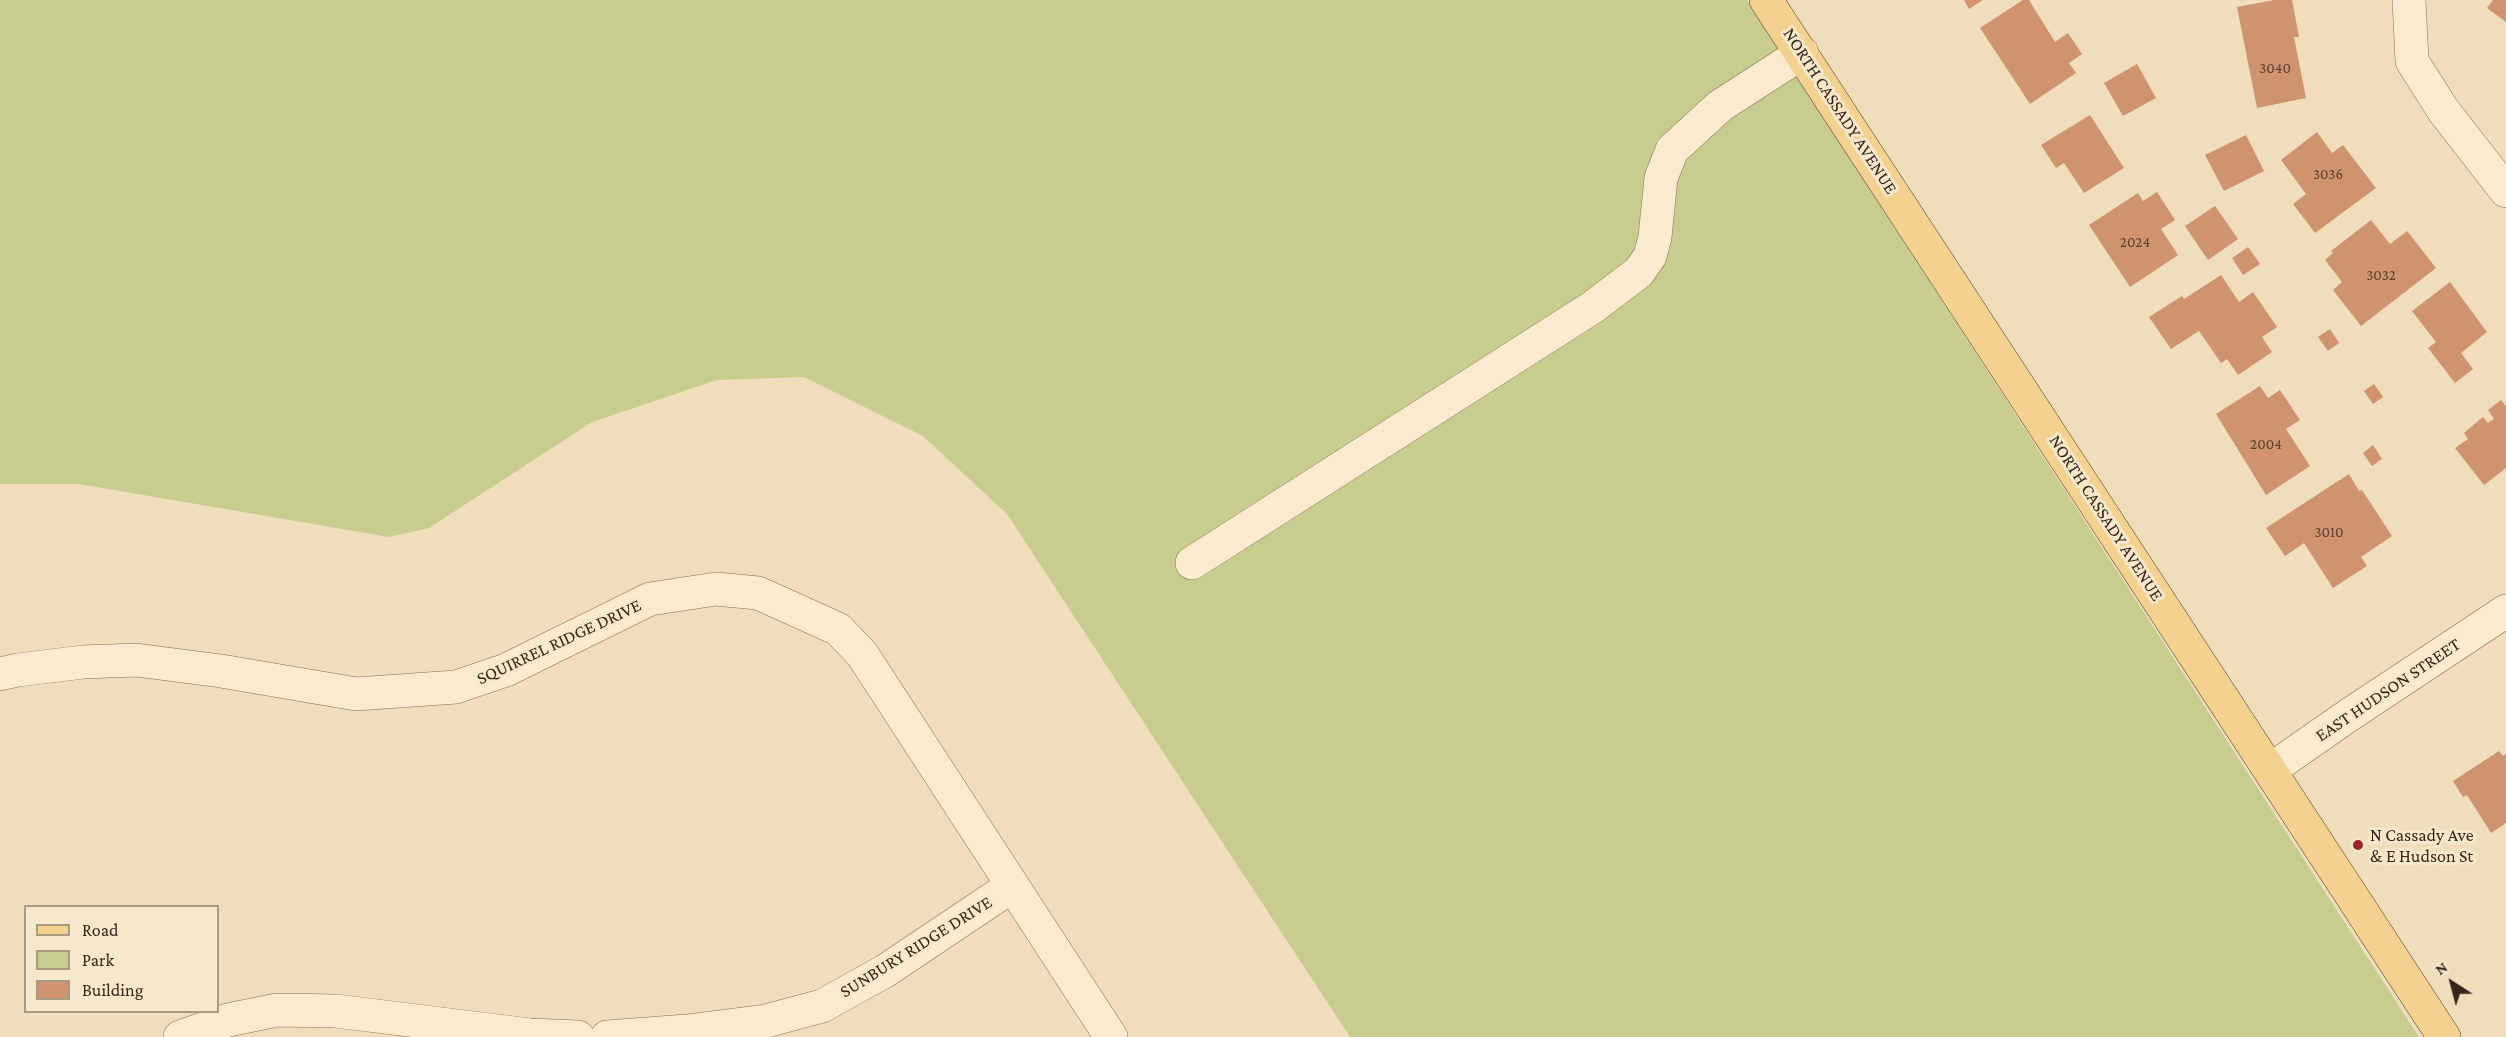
<!DOCTYPE html>
<style>
body{margin:0}
#map{position:relative;width:2506px;height:1037px;overflow:hidden;background:#efddbb;font-family:"Crimson Pro",serif}
canvas{display:block}
.legend{position:absolute;left:24px;top:905px;width:195px;height:108px;box-sizing:border-box;background:#f6e8cb;border:2px solid #a99a84;margin:0;padding:8px 10px;list-style:none;font-size:18px;color:#35261a}
.legend li{display:flex;align-items:center;gap:12px;height:30px}
.legend b{width:30px;border:2px solid #a99a84}
.north{position:absolute;left:2422px;top:953px;width:60px;height:60px;-webkit-text-stroke:4px #f6e8cb;paint-order:stroke;rotate:324deg;font-size:16px;font-weight:700;line-height:24px;text-align:center;color:#35261a}
.north::after{content:'';display:block;margin:auto;width:21px;height:27px;background:#35261a;clip-path:polygon(50% 0,100% 100%,50% 72%,0 100%)}
</style>
<div id="map">
<canvas width="2506" height="1037"></canvas>
<ul class="legend">
<li><b style="height:8px;background:#f5d190"></b>Road</li>
<li><b style="height:16px;background:#c8cd8f"></b>Park</li>
<li><b style="height:16px;background:#cf936f"></b>Building</li>
</ul>
<div class="north">N</div>
</div>
<script>
const ctx = document.querySelector('canvas').getContext('2d');
ctx.lineJoin = 'round';
function fillPath(path, color) { ctx.fillStyle = color; ctx.fill(path, 'evenodd'); }
const poly = rows => new Path2D(rows.map(r => 'M' + r).join(''));
function strokePath(path, color, width, dash) { ctx.strokeStyle = color; ctx.lineWidth = width; ctx.lineCap = dash ? 'butt' : 'round'; ctx.setLineDash(dash || []); ctx.stroke(path); }
function label(font, color, halo, rows, align = 'center') {
  ctx.font = font + ' "Crimson Pro",serif'; ctx.lineWidth = 6; ctx.setLineDash([]); ctx.textBaseline = 'middle'; ctx.strokeStyle = halo; ctx.fillStyle = color; for (const [text, x, y, turn = 0] of rows) {
    ctx.save(); ctx.translate(x, y); ctx.rotate((+turn || 0) * Math.PI / 180); ctx.textAlign = isNaN(turn) ? turn : align; if (halo) ctx.strokeText(text, 0, 0); ctx.fillText(text, 0, 0); ctx.restore();
  }
}
fillPath(poly([
 [0,0,1747,0,2419,1037,1350,1037,1007,514,923,436,804,377,717,380,592,422,429,528,389,537,79,484,0,484]
]), '#c8cd8f');
fillPath(poly([
 [1964,0,1983,0,1969,9],
 [2023,0,2029,0,2055,42,2068,33,2082,54,2069,63,2076,73,2030,104,1980,28],
 [2274,0,2292,0,2299,37,2294,37,2306,98,2257,108,2237,7],
 [2493,0,2506,0,2506,22,2487,8],
 [2137,64,2156,98,2123,116,2104,83],
 [2090,115,2124,168,2084,193,2064,163,2056,168,2041,145],
 [2317,132,2332,153,2343,145,2376,188,2315,233,2293,204,2306,194,2281,160],
 [2246,135,2264,171,2224,191,2205,155],
 [2157,192,2175,220,2161,229,2178,255,2130,287,2089,225,2138,193,2143,201],
 [2215,206,2238,239,2208,260,2185,226],
 [2371,220,2390,244,2407,231,2436,268,2361,326,2333,290,2342,282,2325,260,2333,253,2331,251],
 [2248,247,2260,264,2243,275,2232,258],
 [2221,275,2239,302,2253,292,2277,327,2262,337,2272,352,2238,375,2227,359,2221,363,2199,331,2171,349,2149,317,2182,296,2184,299],
 [2450,282,2487,332,2461,353,2473,369,2455,383,2428,348,2436,342,2412,311],
 [2330,329,2339,343,2328,351,2318,337],
 [2374,384,2383,397,2373,404,2364,391],
 [2260,386,2268,398,2280,390,2300,420,2286,429,2310,466,2266,495,2216,414],
 [2501,400,2506,406,2506,468,2484,485,2455,448,2468,439,2464,433,2483,417,2488,423,2494,419,2488,410],
 [2373,445,2382,459,2372,466,2363,453],
 [2349,474,2359,491,2362,490,2392,536,2361,557,2367,566,2333,588,2304,543,2285,556,2266,528],
 [2499,751,2503,756,2506,754,2506,823,2491,833,2467,795,2463,797,2453,781]
]), '#cf936f');
const minor = poly([
 [2409,0,2412,61,2443,110,2506,191],
 [1192,563,1593,307,1639,272,1650,256,1655,237,1661,178,1672,150,1720,106,1802,53],
 [0,674,18,670,83,662,136,660,221,671,356,694,456,687,506,670,650,599,716,589,758,593,838,629,862,654,1111,1037],
 [2270,770,2349,715,2506,611],
 [180,1037,228,1020,277,1010,336,1011,530,1035,578,1037],
 [607,1037,687,1031,766,1021,822,1006,885,971,1012,886]
]);
const major = poly([
 [1766,0,2444,1037]
]);
strokePath(minor, '#866d55', 34);
strokePath(major, '#533b2a', 34);
strokePath(minor, '#faebce', 33);
strokePath(major, '#f5d190', 33);
for (const [x, y, r, color] of [
 [2358,845,6,"#972329"]
]) { const dot = new Path2D(); dot.arc(x, y, r, 0, 2 * Math.PI); ctx.fillStyle = color; ctx.fill(dot); strokePath(dot, '#f6e8cb', 2); }
label('15px', '#5c412f', null, [
 ["3040",2275,68],
 ["3036",2328,174],
 ["2024",2135,242],
 ["3032",2381,275],
 ["2004",2266,444],
 ["3010",2329,532]
]);
label('18px', '#35261a', '#f6e8cb', [
 ["NORTH CASSADY AVENUE",1840,111,57],
 ["NORTH CASSADY AVENUE",2106,518,57],
 ["SQUIRREL RIDGE DRIVE",559,642,-25],
 ["EAST HUDSON STREET",2388,690,-34],
 ["SUNBURY RIDGE DRIVE",916,947,-32]
]);
label('18px', '#35261a', '#f6e8cb', [
 ["N Cassady Ave",2370,835],
 ["& E Hudson St",2370,856]
], 'left');
</script>
